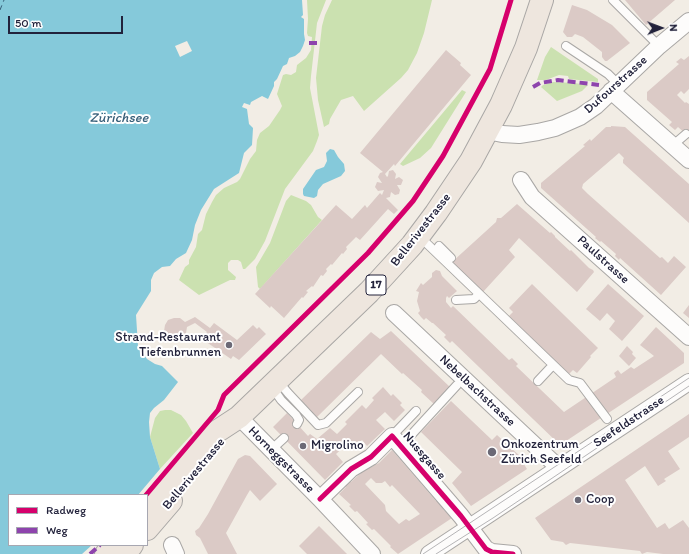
<!DOCTYPE html>
<meta charset="utf-8">
<style>
body{margin:0}
#map{position:relative;width:689px;height:554px;overflow:hidden;background:#f2ede5;font-family:Itim,sans-serif}
canvas{display:block}
.legend{position:absolute;left:8px;top:494px;width:140px;height:52px;box-sizing:border-box;background:#fff;border:1px solid #a7a7b1;margin:0;padding:5px 7px;list-style:none;font-size:12px;color:#22223b}
.legend li{display:flex;align-items:center;gap:8px;height:20px}
.legend b{width:20px;border:1px solid #a7a7b1}
.north{position:absolute;left:641px;top:8px;width:40px;height:40px;-webkit-text-stroke:3px #fff;paint-order:stroke;rotate:89deg;font-size:11px;font-weight:700;line-height:16px;text-align:center;color:#22223b}
.north::after{content:'';display:block;margin:auto;width:14px;height:18px;background:#22223b;clip-path:polygon(50% 0,100% 100%,50% 72%,0 100%)}
.scale{position:absolute;left:8px;top:16px;width:115px;height:18px;box-sizing:border-box;border:2px solid #22223b;border-top:0;padding-left:5px;font-size:12px;line-height:14px;white-space:nowrap;color:#22223b;-webkit-text-stroke:3px #fff;paint-order:stroke}
</style>
<div id="map">
<canvas width="689" height="554"></canvas>
<ul class="legend">
<li><b style="height:5px;background:#d6006c"></b>Radweg</li>
<li><b style="height:5px;background:#8e44ad"></b>Weg</li>
</ul>
<div class="north">N</div>
<div class="scale">50 m</div>
</div>
<script>
const ctx = document.querySelector('canvas').getContext('2d');
ctx.lineJoin = 'round';
function fillPath(path, color) { ctx.fillStyle = color; ctx.fill(path, 'evenodd'); }
const poly = rows => new Path2D(rows.map(r => 'M' + r).join(''));
function strokePath(path, color, width, dash) { ctx.strokeStyle = color; ctx.lineWidth = width; ctx.lineCap = dash ? 'butt' : 'round'; ctx.setLineDash(dash || []); ctx.stroke(path); }
function label(font, color, halo, rows, align = 'center') {
  ctx.font = font + ' Itim,sans-serif'; ctx.lineWidth = 4; ctx.setLineDash([]); ctx.textBaseline = 'middle'; ctx.strokeStyle = halo; ctx.fillStyle = color; for (const [text, x, y, turn = 0] of rows) {
    ctx.save(); ctx.translate(x, y); ctx.rotate((+turn || 0) * Math.PI / 180); ctx.textAlign = isNaN(turn) ? turn : align; if (halo) ctx.strokeText(text, 0, 0); ctx.fillText(text, 0, 0); ctx.restore();
  }
}
fillPath(poly([
 [307,0,326,0,317,23,311,76,310,88,319,135,317,141,313,151,285,189,265,241,255,259,245,269,243,269,241,262,238,260,231,260,228,263,228,270,236,277,235,280,230,280,199,295,179,280,185,267,189,264,189,260,196,247,198,234,202,230,206,214,212,202,216,195,224,188,237,182,240,179,250,159,256,151,257,140,260,133,269,126,280,110,282,106,277,94,283,75,286,74,291,75,296,72,297,65,306,58,311,50,312,37,308,36,307,33,308,19],
 [332,0,432,0,424,33,417,53,408,70,401,78,364,111,353,96,341,100,330,119,329,124,324,127,318,100,316,78,322,26,325,15],
 [551,47,598,79,598,82,569,79,568,76,559,75,546,80,537,80,545,57],
 [553,82,574,83,588,85,582,91,557,101,541,87,543,85],
 [462,90,466,92,431,148,420,158,403,166,400,164],
 [291,195,306,201,311,205,318,217,322,220,260,289,258,287,256,267,270,243,286,201],
 [165,410,171,410,181,415,186,421,193,433,160,469,150,437,155,418,160,411]
]), '#cbe1b0');
fillPath(poly([
 [0,0,302,0,303,15,301,17,304,19,304,34,305,40,303,46,300,52,295,56,289,58,287,64,283,66,277,79,274,82,274,86,268,99,262,96,251,102,250,105,244,103,242,107,247,109,249,124,253,128,252,145,244,153,239,173,214,189,201,210,195,225,192,240,186,253,176,259,170,266,162,267,154,273,151,280,151,291,136,315,138,346,147,359,155,364,162,366,178,382,164,400,154,408,150,413,149,422,150,437,160,469,138,495,9,495,9,545,92,545,82,554,0,554],
 [330,149,334,150,338,157,344,164,345,171,341,176,323,184,318,190,317,196,314,198,304,196,303,194,303,189,316,170,324,167,327,161,326,153]
]), '#85c9da');
fillPath(poly([
 [187,41,192,51,180,57,175,46]
]), '#f2ede5');
strokePath(poly([
 [0,10,4,0]
]), '#375f79', 1, [5, 4]);
fillPath(poly([
 [625,0,675,0,646,25],
 [572,5,587,10,612,25,630,43,607,61,605,61,602,57,602,52,583,37,575,34,572,37,567,37,563,32],
 [446,50,461,63,460,65,471,75,395,166,394,164,385,174,387,177,388,176,389,171,393,170,396,174,395,179,399,177,403,180,401,185,397,185,400,190,399,194,395,195,391,192,390,197,386,198,398,210,394,214,388,209,360,240,356,237,346,247,347,249,343,254,342,253,332,265,331,264,326,269,327,271,323,276,321,275,313,287,312,286,306,291,308,292,303,298,302,297,284,318,271,306,270,308,255,294,336,205,352,219,365,205,367,208,380,193,382,195,384,190,378,191,375,187,377,182,382,183,378,177,380,173,383,172,360,153],
 [689,56,689,89,684,94,681,91,677,95,685,103,686,102,689,104,689,137,678,127,675,130,669,125,672,122,647,100,647,92,679,64,676,62,681,58,684,60],
 [611,126,625,127,689,184,689,223,623,163,623,160,624,158,619,153,583,184,582,188,588,194,660,258,662,257,668,263,674,256,686,267,661,295,620,258,619,260,615,256,616,254,601,241,600,242,595,238,596,237,541,188,541,183,585,146,583,145,590,139,591,141,606,127,611,127],
 [517,204,550,233,551,232,555,236,555,237,570,251,571,250,589,268,593,270,594,272,577,292,519,238,509,250,515,257,483,292,452,262,496,222,497,218,501,218],
 [436,270,440,271,442,276,457,291,449,298,447,296,446,298,446,302,451,308,453,306,509,360,512,358,518,364,516,366,564,412,616,377,614,373,618,370,621,374,631,367,634,369,654,356,640,345,656,327,684,353,684,363,560,445,452,341,450,343,444,337,446,335,433,323,432,323,426,318,424,320,421,317,418,313,420,311,417,301,419,292,416,291,421,283,423,285,432,277,432,273],
 [532,284,598,348,590,356,591,357,577,373,573,370,569,374,509,316,513,312,509,308],
 [608,284,644,316,622,341,609,329,615,321,607,313,600,321,586,309],
 [689,305,689,318,683,313],
 [195,317,210,328,214,323,237,340,253,325,257,329,259,327,266,334,239,360,233,356,231,359,202,339,207,332,195,323,187,327,186,333,183,338,177,340,172,340,167,337,164,331,165,325,168,320,174,318,180,318,185,322],
 [391,331,451,388,435,405,421,392,422,390,403,373,402,374,381,354,317,417,301,400,371,332,380,339],
 [627,346,633,352,632,354,636,358,629,366,619,356],
 [383,387,391,396,393,394,402,403,400,405,405,410,394,421,385,412,376,420,385,429,367,446,362,440,352,450,347,444,336,454,343,462,325,480,273,427,287,413,308,436,310,434,317,439,330,428,337,434,347,424,345,422,362,405,366,409,374,400,372,398],
 [451,401,492,440,497,435,521,457,520,458,527,469,471,506,452,483,462,472,421,432],
 [689,414,689,437,668,451,680,469,664,479,666,481,658,486,645,466,625,480,657,528,665,523,669,529,683,520,689,528,689,554,663,554,647,552,642,554,640,551,570,543,566,545,563,542,551,540,535,518],
 [392,450,436,501,439,498,446,507,443,509,452,518,398,554,390,547,391,546,374,529,372,530,366,524,368,523,357,511,355,512,349,506,351,505,339,494,346,487,344,485,349,480,351,482,363,471,379,463],
 [371,478,376,483,382,483,385,481,390,487,392,485,420,514,409,521,406,519,399,524,386,511,385,505,365,484],
 [245,455,250,456,277,484,260,501,250,490,247,495,226,533,237,554,208,554,200,538,196,535,195,531,199,528,208,514,238,459],
 [319,526,347,554,307,554,299,546]
]), '#dbcac6');
const lane = poly([
 [613,0,659,46],
 [566,46,608,74,618,84],
 [672,146,686,134],
 [420,237,569,380,580,383,607,419],
 [439,246,451,258],
 [456,300,474,299,479,294],
 [278,381,288,393,318,425,326,423,358,392],
 [538,381,553,365],
 [272,387,281,400,296,415,299,420,297,424],
 [392,436,416,411],
 [401,446,457,385],
 [271,450,284,438]
]);
const street = poly([
 [611,91,689,160],
 [487,131,502,134,519,135,538,132,555,128,580,117,596,106,659,46,689,21],
 [521,180,532,197,689,337],
 [394,313,559,468],
 [239,417,320,499,372,554],
 [320,499,351,469,371,457,392,436,461,516,486,549,492,552,513,554],
 [172,545,176,554],
 [429,554,689,382]
]);
const primary = poly([
 [147,509,213,434,239,417,369,292,412,245,436,213,471,161,501,105,526,48,542,0],
 [147,529,171,501],
 [106,554,114,545],
 [124,554,132,545]
]);
strokePath(lane, '#a9a7a5', 10);
strokePath(street, '#a9a7a5', 18);
strokePath(primary, '#a9a7a5', 24);
strokePath(lane, '#fdfcfb', 8);
strokePath(street, '#fdfcfb', 16);
strokePath(primary, '#eee6de', 22);
strokePath(poly([
 [423,554,689,378],
 [436,554,493,518,689,386]
]), '#b5b4b6', 1);
strokePath(poly([
 [309,43,318,43],
 [533,87,540,83,558,80,599,85],
 [90,554,100,545]
]), '#8e44ad', 4, [8, 4]);
strokePath(poly([
 [146,495,218,410,224,395,368,253,413,201,443,156,490,69,511,0],
 [320,499,351,469,371,457,392,436,461,516,486,549,492,552,513,554]
]), '#d6006c', 5);
for (const [x, y, r, color] of [
 [229,345,4,"#6b6976"],
 [303,446,4,"#6b6976"],
 [492,452,5,"#6b6976"],
 [578,500,4,"#6b6976"]
]) { const dot = new Path2D(); dot.arc(x, y, r, 0, 2 * Math.PI); ctx.fillStyle = color; ctx.fill(dot); strokePath(dot, '#fff', 1.5); }
for (const [x, y, w] of [
 [376,285,20]
]) { const box = new Path2D(); box.roundRect(x - w / 2, y - 10, w, 20, 3); ctx.fillStyle = '#fff'; ctx.fill(box); strokePath(box, '#22223b', 1); }
label('bold 12px', '#22223b', null, [
 ["17",376,285]
]);
label('13px', '#22223b', '#fff', [
 ["Dufourstrasse",616,85,-42],
 ["Bellerivestrasse",421,230,-52],
 ["Paulstrasse",603,260,42],
 ["Nebelbachstrasse",477,391,43],
 ["Seefeldstrasse",629,422,-34],
 ["Nussgasse",424,456,49],
 ["Horneggstrasse",281,460,45],
 ["Bellerivestrasse",194,474,-50]
]);
label('13px', '#22223b', '#fff', [
 ["Strand-Restaurant",221,338,"right"],
 ["Tiefenbrunnen",221,353,"right"],
 ["Onkozentrum",501,445],
 ["Zürich Seefeld",501,460],
 ["Migrolino",311,446],
 ["Coop",586,500]
], 'left');
label('italic 14px', '#375f79', '#fff', [
 ["Zürichsee",119,118]
]);
</script>
